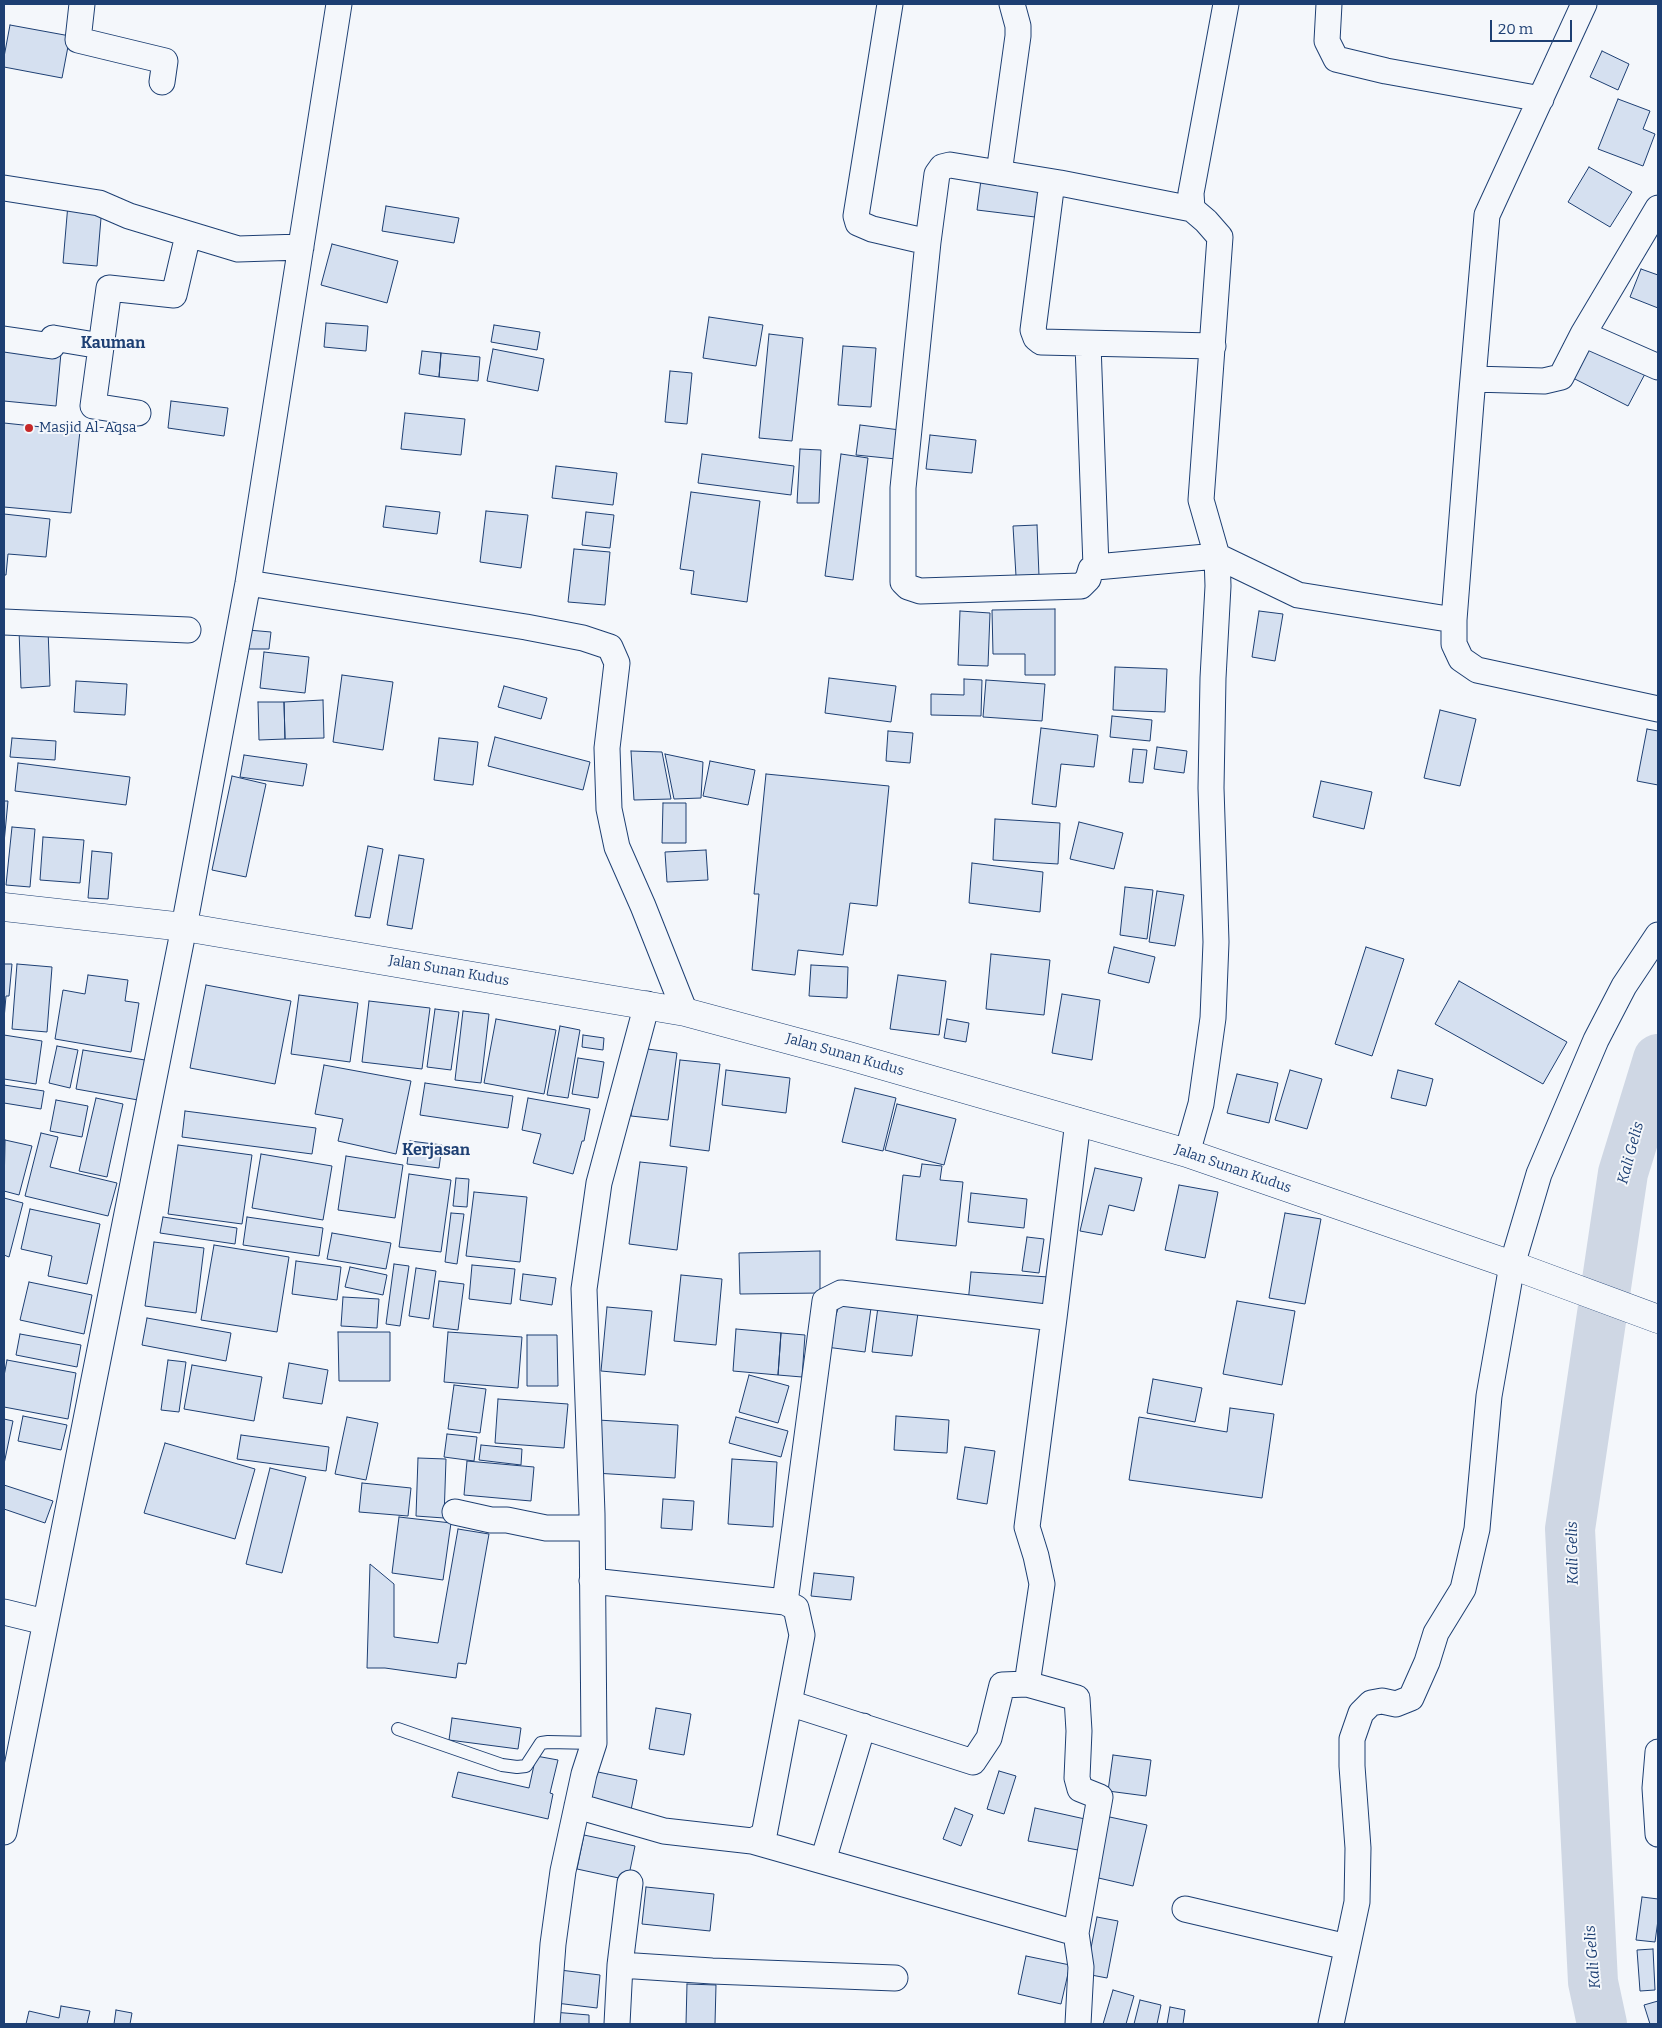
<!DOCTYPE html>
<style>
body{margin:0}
#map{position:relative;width:1662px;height:2028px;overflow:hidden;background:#f4f7fb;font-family:Bitter,serif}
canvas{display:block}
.frame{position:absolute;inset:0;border:5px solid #1d3f73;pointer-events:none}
.scale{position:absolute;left:1490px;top:20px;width:82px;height:22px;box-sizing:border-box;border:2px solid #1d3f73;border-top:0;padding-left:6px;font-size:15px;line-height:18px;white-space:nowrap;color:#1d3f73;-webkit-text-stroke:4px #f4f7fb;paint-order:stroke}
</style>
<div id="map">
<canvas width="1662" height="2028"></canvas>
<div class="frame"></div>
<div class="scale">20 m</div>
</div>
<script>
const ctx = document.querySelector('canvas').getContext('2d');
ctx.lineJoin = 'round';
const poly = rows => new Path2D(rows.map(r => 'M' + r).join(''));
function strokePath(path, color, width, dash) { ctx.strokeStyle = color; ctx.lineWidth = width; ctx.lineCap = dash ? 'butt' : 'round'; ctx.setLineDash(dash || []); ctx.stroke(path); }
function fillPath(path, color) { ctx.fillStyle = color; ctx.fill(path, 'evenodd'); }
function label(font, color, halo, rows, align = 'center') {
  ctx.font = font + ' Bitter,serif'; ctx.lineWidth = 4; ctx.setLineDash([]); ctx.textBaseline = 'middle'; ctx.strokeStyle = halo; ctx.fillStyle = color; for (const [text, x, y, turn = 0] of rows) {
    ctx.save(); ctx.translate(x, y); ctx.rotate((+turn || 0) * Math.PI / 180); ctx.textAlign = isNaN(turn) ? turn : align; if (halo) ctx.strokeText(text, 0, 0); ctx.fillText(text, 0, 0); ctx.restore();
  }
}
strokePath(poly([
 [1602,2024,1593,1982,1570,1529,1623,1173,1658,1059]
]), '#cfd7e4', 50);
const building = poly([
 [10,25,70,36,62,78,4,67,4,57,10,25],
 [1602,51,1629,64,1618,90,1590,77,1602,51],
 [1618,99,1650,111,1643,129,1655,134,1643,166,1598,149,1618,99],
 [1589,167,1632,192,1610,227,1568,202,1589,167],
 [981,180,1039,187,1035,217,977,210,981,180],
 [68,204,102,206,97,266,63,263,68,204],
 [386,206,459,218,454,243,382,231,386,206],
 [332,244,398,261,387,303,321,285,332,244],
 [1641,269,1658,275,1658,308,1630,297,1641,269],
 [709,317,763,325,756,366,703,358,709,317],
 [326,323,368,326,366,351,324,347,326,323],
 [494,325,540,332,537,350,491,342,494,325],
 [769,334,803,338,792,441,759,438,769,334],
 [1589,343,1646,372,1628,406,1571,377,1589,343],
 [843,346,876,348,871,407,838,405,843,346],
 [4,348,61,353,56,406,4,401,4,348],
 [493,349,544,359,538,391,487,381,493,349],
 [422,351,441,353,439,377,419,374,422,351],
 [441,353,480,357,478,381,439,377,441,353],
 [670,371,692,373,687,424,665,422,670,371],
 [171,401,228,408,224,436,168,428,171,401],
 [405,413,465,419,461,455,401,449,405,413],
 [4,423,80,431,71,513,4,507,4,423],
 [860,425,900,430,896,459,856,455,860,425],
 [930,435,976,440,972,473,926,469,930,435],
 [800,449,821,450,819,503,797,503,800,449],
 [702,454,794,466,791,495,698,483,702,454],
 [841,454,868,458,853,580,825,576,841,454],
 [556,466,617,473,613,505,552,498,556,466],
 [691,492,760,501,747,602,691,594,694,571,680,569,691,492],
 [386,506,440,512,437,534,383,527,386,506],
 [486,511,528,515,521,568,480,562,486,511],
 [586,512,614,515,610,548,582,545,586,512],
 [4,514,50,519,46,557,8,554,6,575,4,575,4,514],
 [1037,525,1039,576,1016,576,1013,526,1037,525],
 [574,549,610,552,605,605,568,602,574,549],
 [1055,609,1055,675,1025,675,1025,654,993,654,992,610,1055,609],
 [960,611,990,613,988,666,958,665,960,611],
 [1259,611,1283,614,1275,661,1252,657,1259,611],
 [48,628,50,686,21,688,19,629,48,628],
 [248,630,271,632,269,649,247,649,248,630],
 [264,652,309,657,305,693,260,688,264,652],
 [1115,667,1167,669,1165,712,1113,710,1115,667],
 [342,675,393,682,383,750,333,742,342,675],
 [829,678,896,686,891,722,825,713,829,678],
 [964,679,982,680,981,716,931,715,931,694,964,695,964,679],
 [986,680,1045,684,1042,721,983,717,986,680],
 [76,681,127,684,125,715,74,712,76,681],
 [504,686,547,698,541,719,498,707,504,686],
 [323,700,324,738,285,739,284,702,323,700],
 [258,702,284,702,285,739,259,740,258,702],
 [1440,710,1476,719,1460,786,1424,778,1440,710],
 [1112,716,1152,720,1150,741,1110,737,1112,716],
 [1041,728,1098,735,1094,767,1061,764,1056,807,1032,804,1041,728],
 [1647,729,1658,731,1658,785,1637,781,1647,729],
 [888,731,913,733,910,763,886,761,888,731],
 [495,737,590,762,583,790,488,766,495,737],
 [12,738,56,741,55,760,10,757,12,738],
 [439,738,478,742,473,785,434,780,439,738],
 [1157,747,1187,751,1184,773,1154,769,1157,747],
 [1133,749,1147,750,1143,783,1129,782,1133,749],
 [631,751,662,752,671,799,634,800,631,751],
 [665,754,703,762,701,798,674,799,665,754],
 [244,755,307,764,303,786,240,777,244,755],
 [710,761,755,770,748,805,703,796,710,761],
 [18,763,130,777,126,805,15,791,18,763],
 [766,774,889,786,877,906,850,903,843,955,798,950,795,975,752,970,759,894,754,894,766,774],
 [232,776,266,784,246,877,212,870,232,776],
 [1321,781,1372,792,1364,829,1313,817,1321,781],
 [4,801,8,801,4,843,4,801],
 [663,803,686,803,686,843,662,843,663,803],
 [995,819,1060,823,1058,864,993,860,995,819],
 [1079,822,1123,833,1114,869,1070,859,1079,822],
 [12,827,35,829,30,887,6,885,12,827],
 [43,837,84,840,80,883,40,880,43,837],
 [368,846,383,849,370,918,355,916,368,846],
 [706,850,708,880,667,882,665,852,706,850],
 [92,851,112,853,108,899,88,898,92,851],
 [399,855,424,859,412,929,387,925,399,855],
 [972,863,1043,872,1040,912,969,903,972,863],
 [1125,887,1153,890,1147,939,1120,935,1125,887],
 [1157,891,1184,895,1175,946,1149,942,1157,891],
 [1114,947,1155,957,1149,983,1108,973,1114,947],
 [1366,947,1404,959,1372,1056,1335,1044,1366,947],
 [991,954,1050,960,1044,1015,986,1009,991,954],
 [4,964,12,964,9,996,6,996,4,1019,4,964],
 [17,964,52,967,47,1032,12,1029,17,964],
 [811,965,848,967,847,998,809,996,811,965],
 [88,975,128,980,125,1001,139,1003,131,1052,55,1039,63,990,85,994,88,975],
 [898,975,946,981,939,1035,890,1029,898,975],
 [1459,981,1567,1042,1543,1084,1435,1024,1459,981],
 [206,985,291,1001,275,1084,190,1068,206,985],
 [1062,994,1100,1000,1092,1060,1052,1053,1062,994],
 [299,995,358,1003,350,1062,291,1054,299,995],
 [369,1001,430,1008,422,1069,362,1062,369,1001],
 [435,1009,459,1012,451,1070,427,1067,435,1009],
 [463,1011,489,1014,481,1083,455,1080,463,1011],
 [496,1019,556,1030,544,1094,484,1083,496,1019],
 [947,1019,969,1023,966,1042,944,1038,947,1019],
 [560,1026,580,1030,568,1098,547,1095,560,1026],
 [4,1035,42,1041,36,1084,4,1079,4,1035],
 [583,1035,604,1038,603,1050,582,1047,583,1035],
 [57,1046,78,1050,70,1088,49,1083,57,1046],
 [640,1048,677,1053,668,1120,631,1116,640,1048],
 [83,1050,145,1060,138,1100,76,1089,83,1050],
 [578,1058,604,1062,598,1098,572,1094,578,1058],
 [680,1060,720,1064,709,1151,670,1146,680,1060],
 [324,1065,411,1081,396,1154,338,1141,343,1119,315,1114,324,1065],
 [726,1070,790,1078,786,1113,722,1105,726,1070],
 [1290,1070,1322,1079,1307,1129,1275,1120,1290,1070],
 [1398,1070,1433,1079,1426,1106,1391,1098,1398,1070],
 [1237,1074,1278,1083,1269,1123,1227,1113,1237,1074],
 [425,1083,513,1096,508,1128,420,1115,425,1083],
 [4,1085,44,1091,41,1109,4,1103,4,1085],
 [855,1088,896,1098,883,1151,842,1142,855,1088],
 [96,1098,123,1104,107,1177,79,1171,96,1098],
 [528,1098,590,1109,584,1141,582,1141,573,1174,533,1163,541,1134,522,1130,528,1098],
 [56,1100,88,1106,82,1137,50,1131,56,1100],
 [897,1104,956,1119,944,1165,885,1150,897,1104],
 [185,1111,316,1128,312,1154,182,1137,185,1111],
 [41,1133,58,1137,50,1167,117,1183,108,1216,25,1196,41,1133],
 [5,1140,32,1146,19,1195,4,1191,5,1140],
 [410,1141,442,1145,439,1168,407,1164,410,1141],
 [178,1145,252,1155,242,1224,168,1214,178,1145],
 [261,1154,332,1166,323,1220,252,1208,261,1154],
 [346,1156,403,1165,395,1218,338,1210,346,1156],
 [640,1162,687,1167,677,1250,629,1244,640,1162],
 [922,1164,942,1166,940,1180,963,1182,956,1246,896,1240,903,1175,920,1177,922,1164],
 [1095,1168,1142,1178,1134,1211,1109,1205,1102,1235,1080,1231,1095,1168],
 [409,1174,451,1180,441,1252,399,1247,409,1174],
 [456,1178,469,1179,467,1207,453,1206,456,1178],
 [1179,1185,1218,1192,1205,1258,1165,1250,1179,1185],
 [474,1192,527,1197,520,1262,466,1256,474,1192],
 [971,1193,1027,1199,1024,1228,968,1222,971,1193],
 [4,1198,23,1203,9,1257,4,1255,4,1198],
 [30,1209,100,1224,87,1284,48,1276,52,1256,21,1249,30,1209],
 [451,1213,464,1214,457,1264,445,1262,451,1213],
 [1285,1213,1321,1219,1305,1304,1269,1298,1285,1213],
 [163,1217,237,1228,235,1244,160,1233,163,1217],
 [247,1217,323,1228,319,1256,243,1245,247,1217],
 [332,1233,391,1243,386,1269,327,1259,332,1233],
 [1027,1237,1044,1239,1039,1273,1022,1271,1027,1237],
 [154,1242,204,1248,196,1313,145,1306,154,1242],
 [214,1245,289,1257,277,1332,201,1320,214,1245],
 [820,1251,820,1293,740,1294,739,1253,820,1251],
 [296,1261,341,1267,337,1300,292,1294,296,1261],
 [394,1264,409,1266,400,1326,386,1324,394,1264],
 [472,1265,515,1269,511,1304,469,1299,472,1265],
 [350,1267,387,1275,383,1295,345,1287,350,1267],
 [416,1268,436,1271,429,1319,409,1316,416,1268],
 [971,1272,1049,1277,1048,1308,968,1303,971,1272],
 [523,1274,556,1278,552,1305,520,1300,523,1274],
 [681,1275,722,1279,716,1345,674,1341,681,1275],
 [439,1281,464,1284,458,1330,433,1327,439,1281],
 [29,1282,92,1295,84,1334,20,1320,29,1282],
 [343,1297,379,1299,377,1328,341,1326,343,1297],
 [841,1299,871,1308,865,1352,826,1347,841,1299],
 [1237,1301,1295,1311,1282,1385,1223,1374,1237,1301],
 [607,1307,652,1311,645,1375,601,1371,607,1307],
 [878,1307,918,1313,912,1356,872,1352,878,1307],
 [147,1318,231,1333,226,1361,142,1345,147,1318],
 [736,1329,781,1333,778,1375,733,1371,736,1329],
 [338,1332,390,1332,390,1381,339,1381,338,1332],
 [448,1332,522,1337,518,1388,444,1382,448,1332],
 [781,1333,805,1335,802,1377,778,1375,781,1333],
 [20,1334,81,1345,77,1367,16,1355,20,1334],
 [527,1335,557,1335,558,1386,527,1386,527,1335],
 [7,1360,76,1373,68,1419,4,1407,4,1376,7,1360],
 [168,1360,186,1362,179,1412,161,1410,168,1360],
 [289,1363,328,1370,322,1404,283,1398,289,1363],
 [192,1365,262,1377,254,1421,184,1409,192,1365],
 [749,1375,789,1386,778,1423,739,1412,749,1375],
 [1153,1379,1202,1388,1195,1422,1147,1413,1153,1379],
 [454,1385,486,1389,480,1433,448,1429,454,1385],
 [498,1399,568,1404,564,1448,495,1443,498,1399],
 [1230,1408,1274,1414,1262,1498,1129,1480,1139,1417,1227,1432,1230,1408],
 [23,1416,67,1425,61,1450,18,1441,23,1416],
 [896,1416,949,1420,947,1453,894,1450,896,1416],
 [347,1417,378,1423,366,1480,335,1474,347,1417],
 [736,1417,788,1431,781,1457,729,1443,736,1417],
 [4,1419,13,1421,4,1464,4,1419],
 [598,1420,678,1425,675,1478,595,1473,598,1420],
 [447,1434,477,1437,474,1461,444,1457,447,1434],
 [241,1435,329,1447,326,1471,237,1459,241,1435],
 [165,1443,255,1469,235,1539,144,1513,165,1443],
 [481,1445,522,1449,521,1465,479,1460,481,1445],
 [965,1447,995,1451,987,1504,957,1499,965,1447],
 [418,1458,446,1459,444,1518,416,1516,418,1458],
 [732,1459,777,1462,773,1527,728,1524,732,1459],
 [467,1461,534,1467,531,1501,464,1495,467,1461],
 [270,1468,306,1477,282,1573,246,1564,270,1468],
 [362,1483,411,1488,408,1516,359,1512,362,1483],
 [4,1485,53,1501,45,1523,4,1509,4,1485],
 [663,1499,694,1501,692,1530,661,1528,663,1499],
 [399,1517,451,1523,443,1580,392,1573,399,1517],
 [458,1529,489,1534,466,1664,458,1663,456,1678,385,1668,367,1668,370,1564,394,1584,394,1637,438,1643,458,1529],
 [814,1573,854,1577,851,1600,811,1596,814,1573],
 [656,1708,691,1714,684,1755,649,1749,656,1708],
 [452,1718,521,1728,518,1749,449,1740,452,1718],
 [1113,1755,1151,1760,1146,1796,1108,1791,1113,1755],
 [536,1756,558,1760,550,1793,553,1794,548,1819,452,1797,458,1772,529,1788,536,1756],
 [593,1771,637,1780,630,1815,587,1806,593,1771],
 [999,1771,1016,1776,1004,1814,987,1809,999,1771],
 [955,1808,973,1815,961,1846,943,1839,955,1808],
 [1035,1808,1085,1819,1078,1850,1028,1841,1035,1808],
 [1105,1816,1147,1825,1133,1886,1090,1876,1105,1816],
 [584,1835,635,1846,628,1880,577,1869,584,1835],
 [646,1887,714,1894,710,1931,642,1924,646,1887],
 [1642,1897,1658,1899,1658,1920,1655,1942,1636,1940,1642,1897],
 [1097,1917,1118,1921,1107,1978,1086,1974,1097,1917],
 [1653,1949,1655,1990,1640,1991,1637,1950,1653,1949],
 [1026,1956,1070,1965,1061,2004,1018,1994,1026,1956],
 [560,1970,600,1975,597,2008,556,2003,560,1970],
 [687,1984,716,1985,715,2024,686,2024,687,1984],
 [1113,1990,1134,1996,1126,2024,1103,2024,1113,1990],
 [1140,2000,1161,2005,1157,2024,1134,2024,1140,2000],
 [1658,2001,1658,2024,1650,2024,1644,2005,1658,2001],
 [61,2006,90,2011,87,2024,90,2024,26,2024,29,2011,59,2018,61,2006],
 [1170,2007,1185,2010,1183,2024,1167,2024,1170,2007],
 [116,2010,132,2013,130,2024,114,2024,116,2010],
 [553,2012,589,2015,589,2024,552,2024,553,2012]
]);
fillPath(building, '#d5e0f0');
strokePath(building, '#1d3f73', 1);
const service = poly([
 [398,1729,502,1765,517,1767,526,1766,541,1743,548,1742,594,1743]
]);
const minor = poly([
 [82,4,78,40,165,61,162,82],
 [890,4,856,216,858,223,872,229,928,242,903,488,903,582,908,587,920,591,1081,586,1088,579,1091,569,1096,567,1217,556,1298,595,1454,620],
 [1329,4,1327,41,1336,59,1386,71,1541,99],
 [1584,4,1487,215,1471,402,1454,620,1454,644,1461,659,1477,670,1658,709],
 [999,173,1018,36,1018,26,1012,4],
 [1052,182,1033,330,1036,338,1041,342,1213,346],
 [4,188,99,203,129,216,238,249,301,247],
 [928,242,937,174,942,167,950,165,1060,183,1192,209],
 [1583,334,1658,208],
 [4,339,52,346,53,338,101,346],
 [1088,344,1096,567],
 [1473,379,1544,381,1561,377,1583,334,1658,367],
 [138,413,93,406,109,288,174,295,188,235],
 [248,583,526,627,583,638,610,647,617,663,607,748,609,809,617,847,643,906,685,1012],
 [4,622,188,630],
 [1187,1153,1201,1104,1213,1018,1216,942,1211,788,1213,678,1218,586,1217,556,1201,500,1220,237,1206,221,1192,209,1191,193,1226,4],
 [455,1512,491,1520,507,1520,546,1528,592,1528],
 [785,1602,825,1301,841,1293,1054,1318,1078,1121],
 [4,1612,45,1622],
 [789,1703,973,1762,989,1738,1002,1685,1027,1684],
 [1658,1752,1655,1788,1658,1834],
 [577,1806,664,1831,752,1841,764,1835,802,1635,796,1608,785,1602,592,1581],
 [4,1832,184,927,248,583,339,4],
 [752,1841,1076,1933,1100,1797,1080,1789,1077,1778,1079,1731,1077,1698,1027,1684,1042,1584,1036,1556,1027,1527,1054,1318],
 [823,1861,863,1726],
 [1185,1909,1347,1947],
 [1076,1933,1081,1967,1078,2024],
 [620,1965,712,1971,895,1978],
 [547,2024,553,1944,563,1871,584,1774,594,1743,592,1514,584,1289,599,1183,647,1004],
 [617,2024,620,1965,630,1883],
 [1331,2024,1357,1902,1358,1848,1352,1766,1352,1739,1361,1713,1371,1703,1382,1701,1396,1704,1411,1698,1427,1662,1436,1633,1463,1589,1477,1529,1489,1396,1512,1265,1539,1174,1596,1040,1624,986,1658,935]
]);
const secondary = poly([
 [4,907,184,927,685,1012,849,1056,1187,1153,1512,1265,1658,1319]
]);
strokePath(service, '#1d3f73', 14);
strokePath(minor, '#1d3f73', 27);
strokePath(secondary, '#1d3f73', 29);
strokePath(service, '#f4f7fb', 12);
strokePath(minor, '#f4f7fb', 25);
strokePath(secondary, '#f4f7fb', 28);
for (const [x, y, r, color] of [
 [29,428,5,"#c62828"]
]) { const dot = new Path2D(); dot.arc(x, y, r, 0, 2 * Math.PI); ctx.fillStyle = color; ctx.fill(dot); strokePath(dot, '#f4f7fb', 2); }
label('14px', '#1d3f73', '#f4f7fb', [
 ["Masjid Al-Aqsa",39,428]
], 'left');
label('14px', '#1d3f73', '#f4f7fb', [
 ["Jalan Sunan Kudus",449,971,10],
 ["Jalan Sunan Kudus",845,1055,16],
 ["Jalan Sunan Kudus",1233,1169,19]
]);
label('italic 15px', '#1d3f73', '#f4f7fb', [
 ["Kali Gelis",1631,1153,-75],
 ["Kali Gelis",1573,1553,-91],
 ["Kali Gelis",1593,1957,-95]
]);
label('bold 16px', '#1d3f73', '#f4f7fb', [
 ["Kauman",113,344],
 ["Kerjasan",436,1151]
]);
</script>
